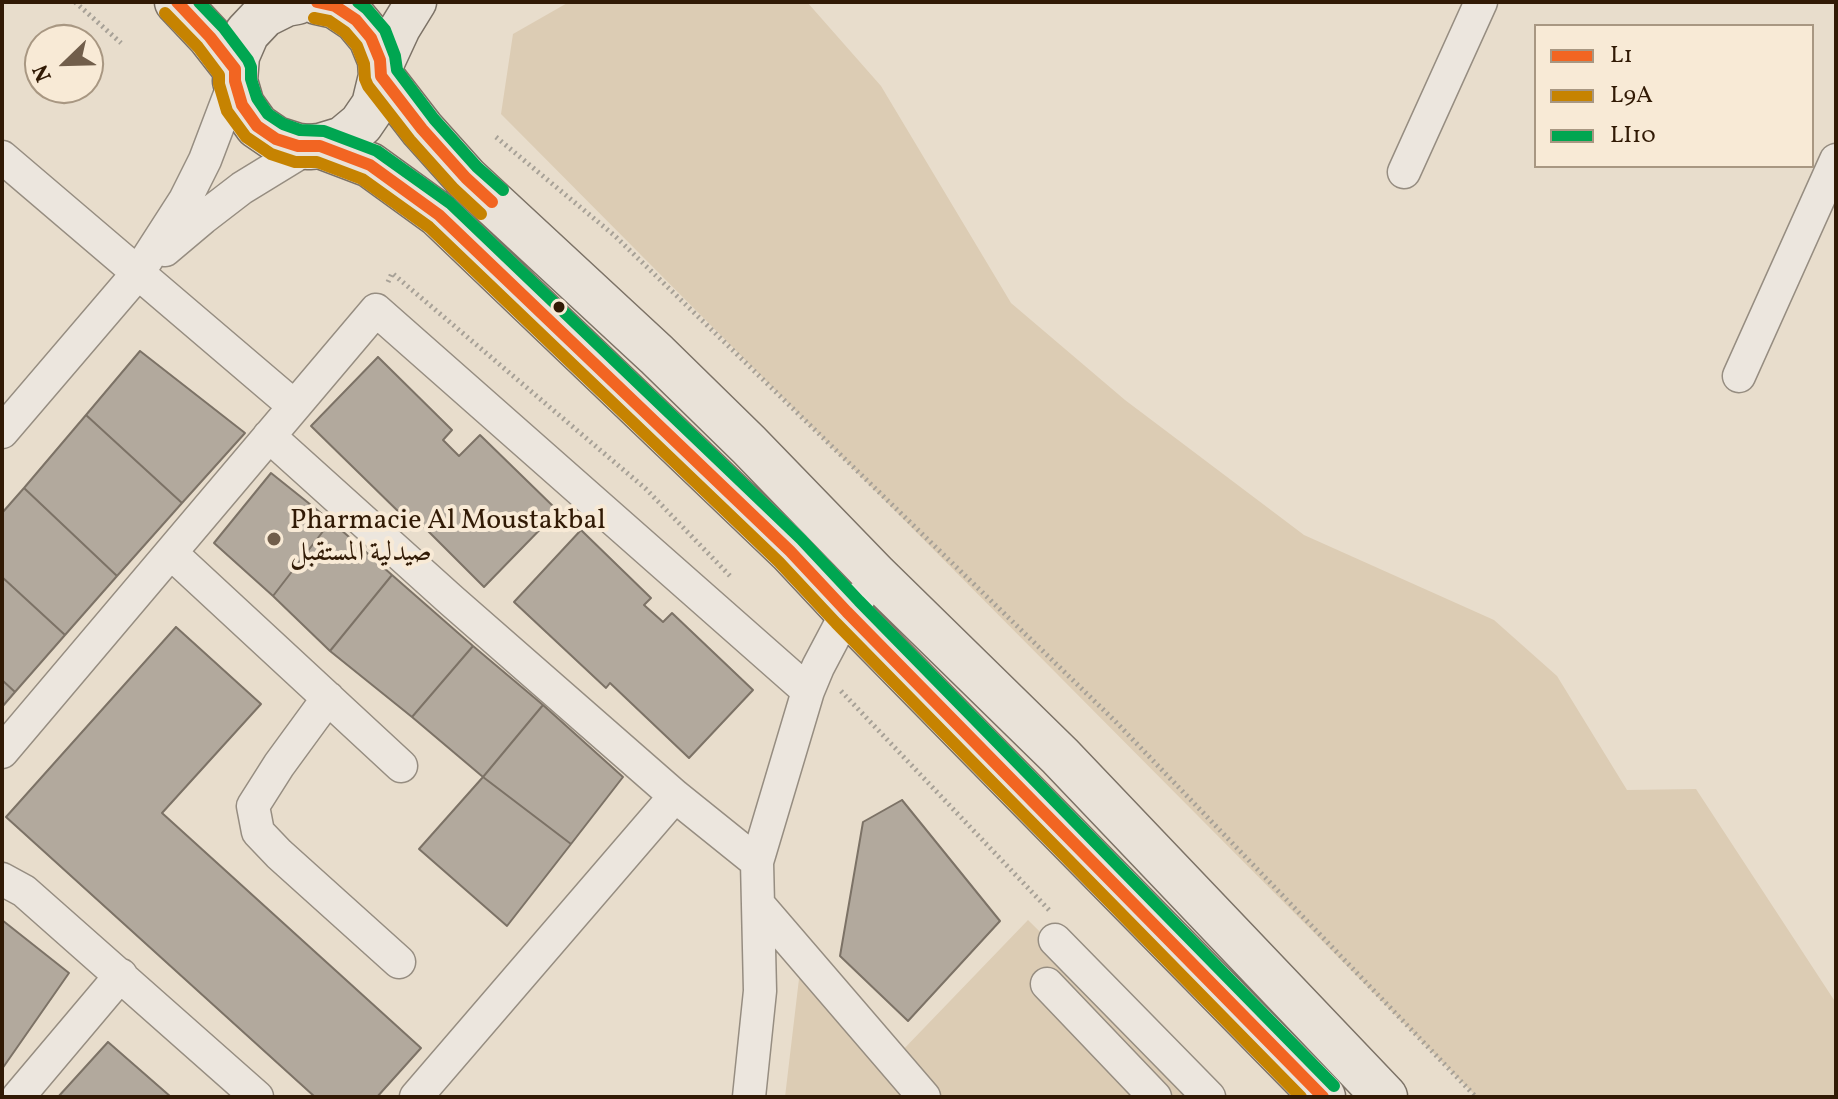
<!DOCTYPE html>
<meta charset="utf-8">
<style>
body{margin:0}
#map{position:relative;width:1838px;height:1099px;overflow:hidden;background:#e8ddcc;font-family:Vollkorn,serif}
canvas{display:block}
.frame{position:absolute;inset:0;border:4px solid #311a05;pointer-events:none}
.legend{position:absolute;left:1534px;top:24px;width:280px;height:144px;box-sizing:border-box;background:#f8ead6;border:2px solid #a89782;margin:0;padding:10px 14px;list-style:none;font-size:24px;color:#311a05}
.legend li{display:flex;align-items:center;gap:16px;height:40px}
.legend b{width:40px;border:2px solid #a89782}
.north{position:absolute;left:24px;top:24px;width:80px;height:80px;box-sizing:border-box;background:#f8ead6;border:2px solid #a89782;border-radius:50%;rotate:247deg;font-size:22px;font-weight:700;line-height:32px;text-align:center;color:#311a05}
.north::after{content:'';display:block;margin:auto;width:28px;height:36px;background:#715e4b;clip-path:polygon(50% 0,100% 100%,50% 72%,0 100%)}
</style>
<div id="map">
<canvas width="1838" height="1099"></canvas>
<div class="frame"></div>
<ul class="legend">
<li><b style="height:10px;background:#f26522"></b>L1</li>
<li><b style="height:10px;background:#c68301"></b>L9A</li>
<li><b style="height:10px;background:#00a651"></b>LI10</li>
</ul>
<div class="north">N</div>
</div>
<script>
const ctx = document.querySelector('canvas').getContext('2d');
ctx.lineJoin = 'round';
function fillPath(path, color) { ctx.fillStyle = color; ctx.fill(path, 'evenodd'); }
const poly = rows => new Path2D(rows.map(r => 'M' + r).join(''));
function strokePath(path, color, width, dash) { ctx.strokeStyle = color; ctx.lineWidth = width; ctx.lineCap = dash ? 'butt' : 'round'; ctx.setLineDash(dash || []); ctx.stroke(path); }
function label(font, color, halo, rows, align = 'center') {
  ctx.font = font + ' Vollkorn,Amiri,serif'; ctx.lineWidth = 8; ctx.setLineDash([]); ctx.textBaseline = 'middle'; ctx.strokeStyle = halo; ctx.fillStyle = color; for (const [text, x, y, turn = 0] of rows) {
    ctx.save(); ctx.translate(x, y); ctx.rotate((+turn || 0) * Math.PI / 180); ctx.textAlign = isNaN(turn) ? turn : align; if (halo) ctx.strokeText(text, 0, 0); ctx.fillText(text, 0, 0); ctx.restore();
  }
}
fillPath(poly([
 [569,2,807,2,881,86,1011,303,1125,400,1304,535,1494,620,1557,676,1627,790,1696,789,1836,1003,1836,1097,1477,1097,501,114,513,34],
 [1028,920,1207,1097,785,1097,803,945,898,1055]
]), '#dcccb4');
const building = poly([
 [140,351,245,433,182,503,86,415,140,351],
 [378,357,452,430,443,440,459,456,480,435,558,511,484,587,412,515,407,520,311,426,378,357],
 [86,415,182,503,117,576,24,488,86,415],
 [271,473,331,521,273,596,214,543,271,473],
 [24,488,117,576,65,635,2,577,2,513,24,488],
 [331,521,392,575,330,651,273,596,331,521],
 [581,530,651,598,644,605,663,622,672,613,753,690,689,758,610,683,606,688,514,602,581,530],
 [392,575,473,646,412,717,330,651,392,575],
 [2,577,65,635,15,692,2,680,2,577],
 [176,627,261,704,162,813,421,1048,377,1097,315,1097,6,817,176,627],
 [473,646,543,705,483,777,412,717,473,646],
 [2,680,15,692,2,707,2,680],
 [543,705,623,777,571,844,483,777,543,705],
 [483,777,571,844,507,926,419,849,483,777],
 [902,800,1000,921,908,1021,840,956,863,822,902,800],
 [2,920,69,973,2,1069,2,920],
 [108,1042,171,1097,58,1097,108,1042]
]);
fillPath(building, '#b2a99d');
strokePath(building, '#7c7266', 2);
const minor = poly([
 [2,157,294,406],
 [1404,172,1481,2],
 [165,250,203,218,242,188,309,147],
 [1739,376,1836,160],
 [2,432,138,273,185,200,205,160,235,81],
 [269,436,451,600,675,796,757,862],
 [171,553,401,766],
 [328,698,279,765,253,806,258,832,279,854,399,962],
 [2,752,376,310,808,691],
 [2,879,24,891,257,1097],
 [758,904,924,1097],
 [1055,940,1209,1097],
 [1047,984,1155,1097],
 [18,1097,121,975],
 [416,1097,675,796],
 [749,1097,760,991,757,862,808,691,818,667,847,612,859,598]
]);
const major = poly([
 [381,69,400,28,416,2]
]);
const highway = poly([
 [177,2,210,37,235,69],
 [297,2,286,4,264,15,247,33,237,56,235,81,242,105,257,126,276,139,298,146,309,147,320,146,343,139,361,124,374,105,381,76,380,60,371,38,356,20,335,6,317,2],
 [381,76,422,129,466,178,657,355,749,445,876,576,1060,756,1385,1097],
 [320,146,370,165,439,215,790,551,847,612,1323,1097]
]);
strokePath(minor, '#968d81', 35);
strokePath(major, '#7c7266', 43);
strokePath(highway, '#7c7266', 47);
strokePath(poly([
 [75,2,121,43],
 [496,137,615,236,1115,721,1476,1097],
 [388,282,392,273,646,489,731,577],
 [841,691,1049,910]
]), '#a7a197', 5, [2, 4]);
strokePath(minor, '#ece6de', 32);
strokePath(major, '#e9e2d8', 40);
strokePath(highway, '#e9e2d8', 44);
strokePath(poly([
 [177,2,210,37,235,69,235,81,242,105,257,126,276,139,298,146,320,146,370,165,439,215,790,551,847,612,1323,1097],
 [317,2,335,6,356,20,371,38,380,60,381,76,422,129,466,178,492,202]
]), '#f26522', 12);
strokePath(poly([
 [165,13,198,47,219,75,219,84,227,111,246,137,271,154,295,162,317,162,362,179,429,227,779,562,836,623,1301,1097],
 [314,18,329,21,345,32,357,46,364,64,365,79,368,86,410,140,454,189,481,214]
]), '#c68301', 12);
strokePath(poly([
 [199,2,223,27,248,60,251,67,251,79,257,98,268,114,283,124,300,130,324,131,377,151,450,203,801,539,859,601,1334,1086],
 [358,2,367,9,385,30,395,56,397,70,434,119,477,167,503,190]
]), '#00a651', 12);
for (const [x, y, r, color] of [
 [559,307,7,"#311a05"],
 [274,539,8,"#715e4b"]
]) { const dot = new Path2D(); dot.arc(x, y, r, 0, 2 * Math.PI); ctx.fillStyle = color; ctx.fill(dot); strokePath(dot, '#f8ead6', 3); }
label('28px', '#311a05', '#f8ead6', [
 ["Pharmacie Al Moustakbal",290,523],
 ["صيدلية المستقبل",290,555]
], 'left');
</script>
